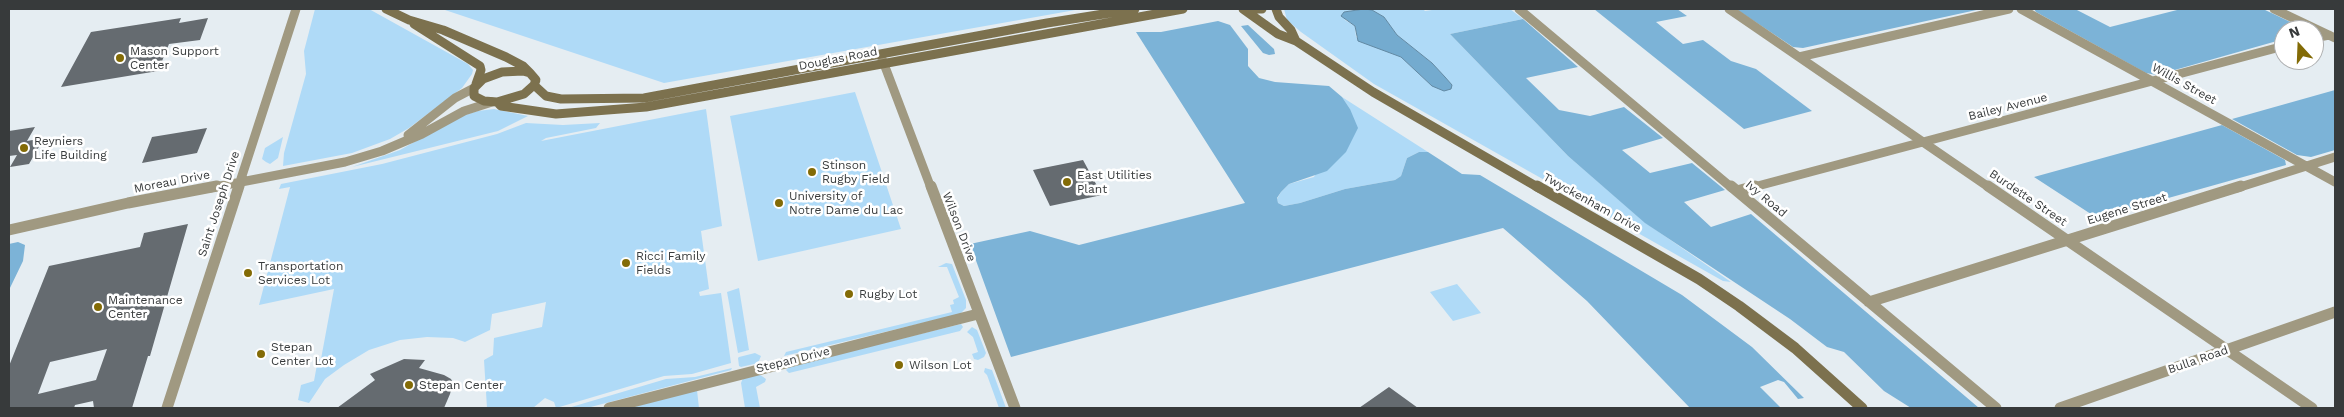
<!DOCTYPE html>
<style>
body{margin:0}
#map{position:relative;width:2344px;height:417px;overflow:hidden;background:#e5edf2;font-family:"Work Sans",sans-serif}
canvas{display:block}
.frame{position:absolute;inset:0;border:10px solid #373a3b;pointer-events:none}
.north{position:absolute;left:2274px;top:20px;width:50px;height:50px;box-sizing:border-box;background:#fff;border:1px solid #afb0b1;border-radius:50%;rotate:340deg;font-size:14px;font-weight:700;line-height:20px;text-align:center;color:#373a3b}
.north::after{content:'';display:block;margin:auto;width:18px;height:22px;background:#836b06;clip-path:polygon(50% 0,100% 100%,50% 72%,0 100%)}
</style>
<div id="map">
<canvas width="2344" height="417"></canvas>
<div class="frame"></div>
<div class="north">N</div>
</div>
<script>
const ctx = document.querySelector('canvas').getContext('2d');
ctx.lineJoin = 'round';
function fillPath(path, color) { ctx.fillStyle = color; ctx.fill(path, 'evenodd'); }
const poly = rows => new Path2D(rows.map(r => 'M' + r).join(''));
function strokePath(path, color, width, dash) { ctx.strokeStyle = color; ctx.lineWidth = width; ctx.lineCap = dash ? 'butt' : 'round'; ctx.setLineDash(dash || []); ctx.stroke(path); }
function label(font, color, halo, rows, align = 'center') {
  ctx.font = font + ' "Work Sans",sans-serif'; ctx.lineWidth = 5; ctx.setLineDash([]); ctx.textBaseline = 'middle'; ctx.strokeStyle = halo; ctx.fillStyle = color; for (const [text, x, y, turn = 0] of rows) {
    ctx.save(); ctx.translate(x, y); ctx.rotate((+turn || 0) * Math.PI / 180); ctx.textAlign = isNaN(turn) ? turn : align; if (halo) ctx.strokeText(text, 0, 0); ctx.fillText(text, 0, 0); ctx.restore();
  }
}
fillPath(poly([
 [315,9,369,9,468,64,473,70,472,74,462,88,409,128,390,139,352,153,283,166,284,153,306,74,304,51],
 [442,9,1081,9,664,83],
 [1284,9,1359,9,1344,12,1345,20,1355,26,1356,37,1401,57,1432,86,1452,85,1432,63,1397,35,1384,17,1372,10,1364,9,1423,9,1425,11,1439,9,1510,9,1523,19,1450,34,1568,156,1646,223,1731,282,1723,281,1606,215,1604,212,1606,210,1596,204,1587,204,1374,84,1301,32,1287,20],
 [855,92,901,229,758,261,730,116],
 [1342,97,1428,152,1419,152,1407,158,1401,176,1395,180,1345,189,1300,203,1284,206,1278,203,1277,199,1281,192,1289,184,1314,177,1350,109],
 [494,109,528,116,498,131,352,167,400,150,459,117,478,111],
 [706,109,722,226,701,231,709,289,699,292,700,296,721,293,731,363,692,374,664,376,556,408,554,402,545,398,533,408,487,408,484,360,493,355,494,338,542,327,546,302,492,314,490,330,465,342,453,338,427,337,400,340,369,350,344,365,325,379,309,403,298,400,301,385,314,381,318,359,321,359,334,289,259,305,290,187,279,189,281,184,382,164,497,134,526,123,563,125,600,123,596,128,546,138,541,141],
 [283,137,278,158,270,164,266,162,262,159,265,148],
 [946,263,952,264,966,300,966,308,960,314,784,356,786,352,952,312,950,305,954,304,953,300,959,297,947,267,938,267],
 [1457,284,1481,313,1453,321,1430,292],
 [739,288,749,350,738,353,727,292],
 [961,324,963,327,960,331,789,373,786,370,790,366],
 [972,327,977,330,986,353,984,357,978,360,974,359,972,354,978,352,973,337,967,332],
 [755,353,761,356,758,363,741,367,739,366,738,358,739,357],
 [732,368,731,370,587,408,568,408,666,379,695,377],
 [985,368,992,370,1006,408,999,408,987,375,984,372],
 [759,374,766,379,765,382,756,387,760,408,745,408,741,383,743,378],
 [697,390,699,408,629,408]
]), '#afdaf7');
fillPath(poly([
 [1594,9,1677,9,1687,16,1656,22,1683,44,1703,40,1731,61,1756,69,1812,111,1744,129],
 [1736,9,1981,9,1803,48,1793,47],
 [2034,9,2075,9,2110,27,2181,9,2263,9,2303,28,2303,30,2284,30,2284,39,2157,75,2146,73,2036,12],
 [1523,19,1578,67,1526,78,1559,110,1590,116,1624,107,1663,138,1622,150,1650,173,1692,163,1725,190,1684,202,1711,227,1751,214,1979,408,1911,408,1884,391,1844,352,1827,347,1790,319,1645,223,1568,156,1450,34],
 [1218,21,1230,25,1248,49,1248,66,1259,78,1275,82,1329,86,1342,97,1350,109,1358,128,1346,152,1327,171,1289,184,1281,192,1277,198,1278,203,1284,206,1300,203,1345,189,1395,180,1401,176,1407,158,1419,152,1428,152,1462,174,1480,175,1682,295,1752,347,1804,398,1798,399,1784,382,1778,380,1760,387,1781,408,1690,408,1587,301,1503,228,1011,357,970,244,1030,231,1079,245,1245,203,1136,32,1161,32],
 [1248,25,1274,49,1275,54,1269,55,1263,53,1241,26],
 [2335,90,2335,150,2311,157,2297,155,2232,119],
 [2222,125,2285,160,2286,165,2097,218,2034,177],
 [18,242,25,245,23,261,9,290,9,244]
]), '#7cb3d7');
const water = poly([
 [1364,9,1372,10,1384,17,1397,35,1432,63,1445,77,1452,85,1451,89,1444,91,1432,86,1401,57,1358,41,1355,26,1341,16,1344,12,1364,9]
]);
fillPath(water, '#74abcf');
strokePath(water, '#6289a3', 1);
fillPath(poly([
 [181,18,179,23,208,18,200,40,169,44,158,71,61,87,91,32],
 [35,127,27,141,44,138,29,164,10,167,17,155,9,156,9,131],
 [207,128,197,153,142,163,152,137],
 [1083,160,1102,195,1050,206,1033,170],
 [188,224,150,356,148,356,132,408,94,408,93,401,75,405,74,408,9,408,9,366,49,266,140,247,144,233],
 [107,349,96,380,38,394,50,362],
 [404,359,425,360,419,368,444,375,451,379,453,383,450,394,444,408,337,408,375,380,370,374],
 [1389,387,1418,408,1359,408]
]), '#656b70');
strokePath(poly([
 [1519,9,1732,188],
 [1729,9,1990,188],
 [2021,9,2335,182],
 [2274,9,2335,38],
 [2314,38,2329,35],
 [881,56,931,188],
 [1799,57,2009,9],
 [408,135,455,98,474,88],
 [210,188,345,162,382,151,422,134,464,111,492,102],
 [238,188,296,9],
 [1750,188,2284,46],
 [2237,188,2335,157]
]), '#a09981', 9);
strokePath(poly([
 [931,186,1015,408],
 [1731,186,1996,408],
 [1988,186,2312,408],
 [1737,191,1755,186],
 [9,230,128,203,217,186],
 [1869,302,2241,186],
 [167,408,239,186],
 [609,408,978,314],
 [2060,408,2335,312]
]), '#a09981', 11);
strokePath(poly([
 [386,9,409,20,443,30,506,57,523,66,530,73],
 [1243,9,1278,34,1296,41,1373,92,1539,188],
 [1247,9,1262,9],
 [1276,9,1279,17,1291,30,1296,41],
 [414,24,480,66,481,70,476,84],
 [523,71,530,73,536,80,534,85,524,94,497,102,484,101,474,96,474,88,483,79,502,72,523,71],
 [534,85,546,96,561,99,644,98,1047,23,1135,9],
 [497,102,501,106,556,114,646,107,1183,9]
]), '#7c714e', 9);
strokePath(poly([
 [1537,186,1699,279,1739,306,1795,348,1862,408]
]), '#7c714e', 11);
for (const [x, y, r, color] of [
 [120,58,5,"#836b06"],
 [24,148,5,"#836b06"],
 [812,172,5,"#836b06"],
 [1067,182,5,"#836b06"],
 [779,203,5,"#836b06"],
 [626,263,5,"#836b06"],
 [248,273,5,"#836b06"],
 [849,294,5,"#836b06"],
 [98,307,5,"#836b06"],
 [261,354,5,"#836b06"],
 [899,365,5,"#836b06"],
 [409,385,5,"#836b06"]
]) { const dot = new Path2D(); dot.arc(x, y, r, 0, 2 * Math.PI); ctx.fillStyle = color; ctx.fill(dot); strokePath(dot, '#fff', 2); }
label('12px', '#373a3b', '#fff', [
 ["Mason Support",130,51],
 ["Center",130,65],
 ["Reyniers",34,141],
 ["Life Building",34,155],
 ["Stinson",822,165],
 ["Rugby Field",822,179],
 ["East Utilities",1077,175],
 ["Plant",1077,189],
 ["University of",789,196],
 ["Notre Dame du Lac",789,210],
 ["Ricci Family",636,256],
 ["Fields",636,270],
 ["Transportation",258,266],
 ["Services Lot",258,280],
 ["Rugby Lot",859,294],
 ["Maintenance",108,300],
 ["Center",108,314],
 ["Stepan",271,347],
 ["Center Lot",271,361],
 ["Wilson Lot",909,365],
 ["Stepan Center",419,385]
], 'left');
label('12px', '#373a3b', '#fff', [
 ["Douglas Road",838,59,-11],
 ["Willis Street",2184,84,29],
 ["Bailey Avenue",2008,107,-14],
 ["Moreau Drive",172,182,-11],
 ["Burdette Street",2028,198,34],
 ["Ivy Road",1766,199,40],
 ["Twyckenham Drive",1592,203,29],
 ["Saint Joseph Drive",219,204,-72],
 ["Eugene Street",2127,209,-17],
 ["Wilson Drive",959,227,69],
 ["Stepan Drive",793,360,-14],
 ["Bulla Road",2198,360,-19]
]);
</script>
